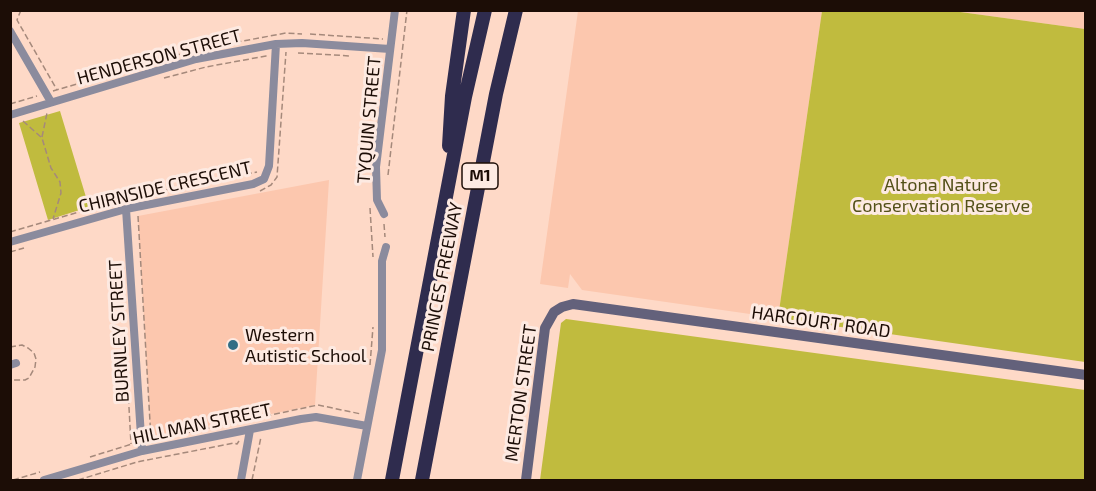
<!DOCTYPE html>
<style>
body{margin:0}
#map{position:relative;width:1096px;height:491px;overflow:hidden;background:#fed9c7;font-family:"Exo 2",sans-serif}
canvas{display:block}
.frame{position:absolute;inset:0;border:12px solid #1c0d06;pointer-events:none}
</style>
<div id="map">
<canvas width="1096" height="491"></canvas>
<div class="frame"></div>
</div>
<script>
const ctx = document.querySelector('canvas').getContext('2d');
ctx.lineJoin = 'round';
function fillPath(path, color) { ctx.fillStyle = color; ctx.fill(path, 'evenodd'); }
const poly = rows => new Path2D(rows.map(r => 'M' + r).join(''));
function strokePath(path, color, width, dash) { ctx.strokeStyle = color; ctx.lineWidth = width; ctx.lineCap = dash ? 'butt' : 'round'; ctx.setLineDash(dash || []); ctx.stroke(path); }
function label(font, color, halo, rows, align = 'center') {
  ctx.font = font + ' "Exo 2",sans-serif'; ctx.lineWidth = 6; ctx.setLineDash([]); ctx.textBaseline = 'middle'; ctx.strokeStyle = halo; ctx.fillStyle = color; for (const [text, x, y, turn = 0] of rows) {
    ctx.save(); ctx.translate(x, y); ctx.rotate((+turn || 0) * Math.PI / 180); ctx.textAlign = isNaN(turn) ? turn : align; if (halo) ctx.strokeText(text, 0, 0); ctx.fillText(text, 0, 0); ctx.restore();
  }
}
fillPath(poly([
 [578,11,822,11,778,318,582,290,570,274,568,288,540,284],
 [953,11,1085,11,1085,29],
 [329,180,315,405,155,438,151,435,138,216]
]), '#fcc7ae');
fillPath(poly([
 [822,11,953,11,1085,29,1085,362,778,318],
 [60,111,89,207,48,220,19,123],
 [566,319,1085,390,1085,480,540,480,561,323]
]), '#c0bb3e');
strokePath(poly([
 [21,10,17,20,57,90],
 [310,34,383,39],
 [200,49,286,33,302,34],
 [298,53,351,56],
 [164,78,206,67,266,56,266,57],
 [53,91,184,53],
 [10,104,37,96],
 [23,121,42,138,51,168,60,182,61,193,53,219],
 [42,137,47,113],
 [388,175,407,10],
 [260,191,271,185,277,177,286,52],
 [370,208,373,257],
 [138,216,151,439],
 [384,224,385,237],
 [10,232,134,196,257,172],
 [10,252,24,248],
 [10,347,22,345,28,348,34,353,36,359,35,367,29,378,25,380,10,380],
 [126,353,131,444],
 [370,365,373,327],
 [186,433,318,405,361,414],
 [90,457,132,444],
 [13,480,40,472],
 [78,480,137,462,234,443,237,444,239,441],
 [252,480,261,437]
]), '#a5897b', 1.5, [6, 3]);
strokePath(poly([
 [10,31,51,102],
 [10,115,196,59,276,44,302,43,390,49],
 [126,209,142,451],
 [384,214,377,200,376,167,395,10],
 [10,242,126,209,253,184,264,179,269,166,276,44],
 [10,365,16,363],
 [44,480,142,451,301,419,316,417,367,426],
 [241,480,250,430],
 [357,480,382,350,382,261,386,247]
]), '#8b8b9d', 8);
strokePath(poly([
 [526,480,545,328,554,312,562,307,573,304,1086,375]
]), '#63617b', 10);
strokePath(poly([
 [449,146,452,96,464,10],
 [392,480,465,97,485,10],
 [422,480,496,94,516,10]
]), '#2f2c4e', 14);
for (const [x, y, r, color] of [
 [233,345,6,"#326e85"]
]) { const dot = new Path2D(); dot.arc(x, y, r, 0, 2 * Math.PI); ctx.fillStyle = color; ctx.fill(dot); strokePath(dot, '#fdeae2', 2); }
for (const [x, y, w] of [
 [480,176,36]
]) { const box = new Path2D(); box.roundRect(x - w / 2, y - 13, w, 26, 4.5); ctx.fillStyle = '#fdeae2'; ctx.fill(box); strokePath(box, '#1c0d06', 1.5); }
label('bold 16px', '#1c0d06', null, [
 ["M1",480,176]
]);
label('18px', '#1c0d06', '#fdeae2', [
 ["HENDERSON STREET",159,57,-15],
 ["TYQUIN STREET",369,120,-85],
 ["CHIRNSIDE CRESCENT",165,187,-13],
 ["PRINCES FREEWAY",442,277,-79],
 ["HARCOURT ROAD",821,322,8],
 ["BURNLEY STREET",119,331,-93],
 ["MERTON STREET",521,393,-82],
 ["HILLMAN STREET",202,424,-12]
]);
label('18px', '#535018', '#fdeae2', [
 ["Altona Nature",941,185],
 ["Conservation Reserve",941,206]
]);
label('18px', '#1c0d06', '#fdeae2', [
 ["Western",245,335],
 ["Autistic School",245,356]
], 'left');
</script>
